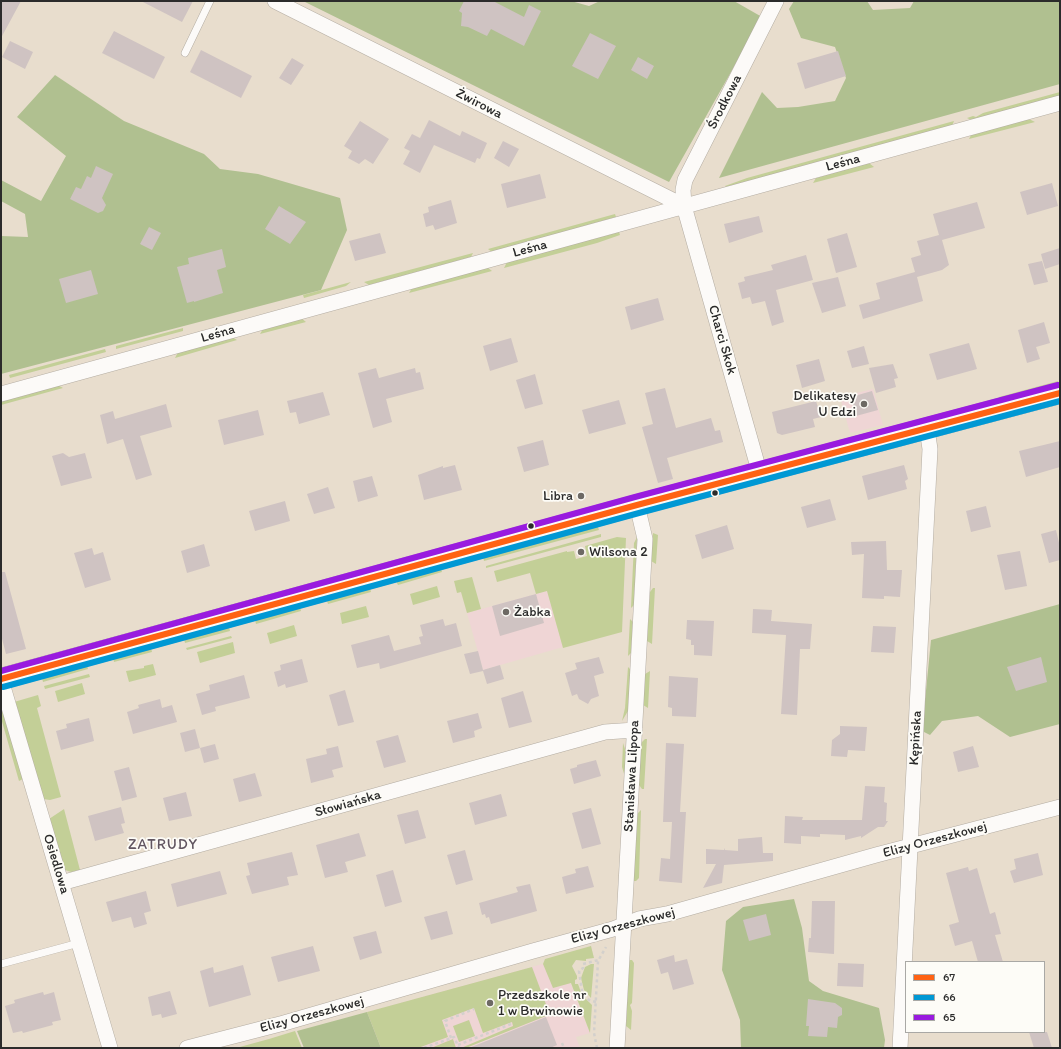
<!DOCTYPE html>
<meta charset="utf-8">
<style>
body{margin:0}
#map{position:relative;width:1061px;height:1049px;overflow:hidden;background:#e8ddcd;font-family:Itim,sans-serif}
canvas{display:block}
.frame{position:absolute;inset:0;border:2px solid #2b2b2b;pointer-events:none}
.legend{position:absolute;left:905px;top:961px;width:140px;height:72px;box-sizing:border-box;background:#fdfcf7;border:1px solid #a9a8a5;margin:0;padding:5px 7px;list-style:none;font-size:12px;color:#2b2b2b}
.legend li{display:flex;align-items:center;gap:8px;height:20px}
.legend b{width:20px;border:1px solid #a9a8a5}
</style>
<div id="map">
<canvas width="1061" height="1049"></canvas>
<div class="frame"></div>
<ul class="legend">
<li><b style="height:5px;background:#ff6213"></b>67</li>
<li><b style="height:5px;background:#0098d4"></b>66</li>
<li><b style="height:5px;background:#991bdf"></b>65</li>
</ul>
</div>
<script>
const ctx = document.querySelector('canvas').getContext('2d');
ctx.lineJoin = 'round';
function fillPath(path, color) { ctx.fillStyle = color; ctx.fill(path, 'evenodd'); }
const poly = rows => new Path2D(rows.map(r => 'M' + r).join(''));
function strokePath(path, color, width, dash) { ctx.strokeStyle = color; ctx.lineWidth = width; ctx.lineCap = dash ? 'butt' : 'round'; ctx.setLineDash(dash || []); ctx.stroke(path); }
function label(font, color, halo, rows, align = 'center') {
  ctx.font = font + ' Itim,sans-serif'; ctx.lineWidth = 3.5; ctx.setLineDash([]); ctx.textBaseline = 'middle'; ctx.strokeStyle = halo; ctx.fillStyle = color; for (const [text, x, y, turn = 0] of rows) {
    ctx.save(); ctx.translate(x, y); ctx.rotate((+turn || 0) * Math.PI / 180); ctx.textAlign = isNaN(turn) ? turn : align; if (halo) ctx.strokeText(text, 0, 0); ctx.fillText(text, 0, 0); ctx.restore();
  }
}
fillPath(poly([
 [873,389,883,425,850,433,840,397],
 [547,591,563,647,483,670,467,613],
 [561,959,590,1033,576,1037,580,1048,381,1048,367,1012]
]), '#efd5d5');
fillPath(poly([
 [1060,92,1060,96,971,120,967,118,973,116,976,117,983,113],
 [1029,119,1035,122,969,139,971,135],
 [954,121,952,126,726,187,725,186,747,178],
 [869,163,874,167,813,183,816,178],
 [615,214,616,217,492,252,488,249],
 [619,232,620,235,597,243,504,268,507,262],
 [473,253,471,257,369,285,364,282],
 [487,267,492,271,409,293,412,288],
 [351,282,346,286,304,298,303,295],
 [301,318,306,322,260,334,263,329],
 [183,328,183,331,116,349,116,346],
 [232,337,237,340,175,358,178,352],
 [105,349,106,352,10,378,9,375],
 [1058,381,1060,386,1000,402,999,397],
 [58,385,63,388,1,405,1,401],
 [597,524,599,530,484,561,483,557],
 [653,533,658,535,656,564,651,561],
 [601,534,601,537,486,568,486,566],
 [617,537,626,538,622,632,563,648,547,591,536,594,530,573,497,582,494,571,567,551,567,552,574,551,576,559,587,556,585,546],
 [637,537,634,605,631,608,634,543],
 [441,569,442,572,398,585,396,581],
 [472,577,481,609,467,613,461,592,457,593,454,581],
 [437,586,440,597,413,605,410,594],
 [370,588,371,592,328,604,327,601],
 [653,588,655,588,652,644,647,641,650,592],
 [366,606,369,617,342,624,340,613],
 [300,607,301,611,256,624,255,620],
 [630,619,633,622,631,653,628,656],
 [294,625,297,636,270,644,267,633],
 [229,627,230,631,185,643,184,639],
 [231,636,232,638,187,650,186,648],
 [233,642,235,653,200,663,197,652],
 [151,648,152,652,114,662,113,658],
 [153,664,156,675,129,682,126,671,144,668,144,666],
 [87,665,88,669,43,682,42,678],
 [628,667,631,670,628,711,622,721,625,708],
 [650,671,648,708,643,705,645,674],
 [89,674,90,677,45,689,44,686],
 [82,683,85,694,58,702,55,691],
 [38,695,41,706,37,708,61,797,50,800,43,799,14,702],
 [1,705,23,779,19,781,1,718],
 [645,739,647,739,644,789,642,789,639,785,641,743],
 [623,743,626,752,625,777,622,767],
 [64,809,80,870,71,872,65,870,49,819],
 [641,810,639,878,636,881,633,881,637,814],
 [591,946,594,958,586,959,586,961,576,960,572,966,577,976,577,979,575,980,575,984,578,984,582,995,592,1005,590,1033,571,983,553,988,543,964,545,959],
 [629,960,632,960,634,963,632,1003,630,1005,632,1011,631,1030,626,1026],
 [591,964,594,964,591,998,584,990,581,978,585,967],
 [532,967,547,1007,543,1009,546,1016,466,1048,461,1048,513,1026,512,1022,483,1033,474,1008,442,1020,448,1037,418,1048,381,1048,367,1012],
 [469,1020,475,1036,459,1042,453,1026],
 [295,1031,302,1048,236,1048,269,1039],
 [453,1039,456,1048,431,1048]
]), '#c3cf97');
fillPath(poly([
 [303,1,571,1,589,6,600,1,734,1,762,17,669,182],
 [794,1,867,1,873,10,910,8,914,1,1060,1,1060,84,719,178,762,92,777,108,798,107,835,101,846,78,835,47,801,38,789,9],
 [55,75,124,121,204,154,220,169,258,174,340,198,347,230,321,290,1,374,1,236,28,237,25,214,1,201,1,180,41,201,66,156,17,117],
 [1060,604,1060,724,1010,737,978,716,942,721,930,735,922,731,931,640],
 [794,899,802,928,809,981,823,991,879,1008,885,1040,884,1048,741,1048,740,1020,722,970,726,921,743,907],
 [367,1012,381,1048,304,1048,297,1031]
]), '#b0c090');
fillPath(poly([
 [1,1,21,1,1,38],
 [141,1,193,1,182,22],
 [464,1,493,1,524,17,529,5,541,11,524,46,491,29,487,36,468,27,461,26,462,13,459,11],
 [114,31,165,57,154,79,102,53],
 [590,33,616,46,598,79,572,66],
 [10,41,33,52,25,69,2,57],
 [201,50,252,76,241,98,190,72],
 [838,51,846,76,805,89,797,63],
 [638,57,654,66,647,79,631,70],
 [292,58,304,65,291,85,279,78],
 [429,120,460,136,462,131,487,143,480,159,477,158,475,163,434,145,420,173,403,164,410,151,404,148,412,134,420,138],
 [360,121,389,139,373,164,365,159,359,164,348,158,352,151,344,146],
 [503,141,519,149,509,167,494,158],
 [96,166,113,174,102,198,106,205,103,211,98,213,70,199,76,187,81,189,87,176,91,178],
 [540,174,546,198,507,208,501,184],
 [1052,183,1058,206,1027,215,1020,192],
 [451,200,457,223,435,230,433,225,426,227,423,214,429,212,428,207],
 [977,202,985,228,942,240,949,265,942,270,917,277,923,301,863,319,859,305,880,299,876,283,915,272,911,258,921,255,917,241,939,235,933,214],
 [279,206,306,222,290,244,265,229],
 [759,216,763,232,729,243,724,224],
 [149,227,161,233,152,250,140,244],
 [380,233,386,253,355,261,349,241],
 [847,233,857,267,836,273,827,239],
 [1060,248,1060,264,1045,269,1041,254],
 [222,249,226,267,217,270,223,293,194,302,194,301,187,303,177,267,189,264,188,258],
 [806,255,813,280,776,290,784,322,772,326,765,301,752,304,750,297,742,299,738,283,745,281,744,277,773,270,771,265],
 [1042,261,1048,282,1034,285,1028,264],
 [91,270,98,294,66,303,59,279],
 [838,277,846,306,822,313,812,283],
 [658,298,664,320,631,330,625,307],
 [1044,322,1050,343,1036,347,1040,359,1027,363,1018,330],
 [511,338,518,362,490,371,483,346],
 [969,343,977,369,937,380,929,354],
 [864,346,869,364,852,368,847,351],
 [819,359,825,381,802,388,796,365],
 [893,364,898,378,894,379,896,387,876,393,869,368],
 [376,368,379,378,415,368,416,373,420,372,424,389,386,399,392,422,373,428,358,373],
 [535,374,543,404,525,409,516,380],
 [665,388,676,428,711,418,715,431,720,430,723,442,667,458,673,479,658,483,642,427,653,424,645,393],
 [872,391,878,410,856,416,851,397],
 [323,392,330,415,299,424,296,412,290,413,287,401],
 [619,400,626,424,589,434,582,410],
 [816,401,821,417,813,419,815,427,782,435,777,433,772,412],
 [166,404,172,427,140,436,152,475,136,480,123,439,107,444,100,415,113,411,115,419],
 [258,410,264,435,224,445,218,420],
 [543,440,549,465,524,472,517,447],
 [1060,441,1060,467,1026,477,1019,451],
 [63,453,69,457,85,453,92,478,61,486,52,456],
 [455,465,462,490,424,500,418,475,443,466,443,468],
 [904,465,908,479,905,481,907,489,868,500,862,476],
 [372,476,378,496,358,502,353,481],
 [328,487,335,508,314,514,307,494],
 [830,499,836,520,807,528,801,507],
 [285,501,290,521,255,531,249,511],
 [986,506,991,527,971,532,966,511],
 [727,525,734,549,702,559,695,535],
 [1056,530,1060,547,1060,560,1049,563,1041,534],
 [886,541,887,570,902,570,900,597,884,596,884,599,862,598,864,554,852,555,851,542],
 [204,544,210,566,187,573,181,551],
 [92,548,94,555,103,552,111,580,85,588,74,553],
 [1020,551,1027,586,1005,590,997,555],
 [1,572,5,572,26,649,6,654,1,635],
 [536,594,544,623,500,636,492,606],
 [753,609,772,610,771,621,812,624,810,649,800,649,797,715,781,714,786,635,752,633],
 [443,619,445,626,456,623,462,646,380,669,379,663,357,668,351,645,389,635,394,651,421,644,419,637,423,636,420,625],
 [687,620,714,621,712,656,694,655,694,645,691,645,691,640,686,639],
 [873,626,896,627,894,653,871,652],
 [478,651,483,670,500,665,504,679,487,684,483,671,470,674,464,654],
 [599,657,604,673,594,676,599,696,591,699,588,704,579,699,577,694,572,696,565,673,577,669,575,663],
 [1041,657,1047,682,1016,691,1007,667],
 [302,659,308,682,286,688,285,684,278,687,274,672,281,670,280,665],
 [244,675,250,698,215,707,216,711,202,715,196,694,210,690,209,685],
 [669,676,698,678,696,717,672,716,672,708,668,707],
 [345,690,354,722,338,726,329,695],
 [523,691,532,722,509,728,501,698],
 [160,699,162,708,172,705,177,722,133,734,127,712,139,708,138,705],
 [478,713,482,728,474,731,475,737,453,743,447,721],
 [89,718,94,741,61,750,56,731,67,728,66,724],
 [840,726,867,727,865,751,848,750,847,757,831,756,832,740,840,734],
 [195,729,200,748,215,744,219,759,204,763,200,748,185,752,180,733],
 [398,735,406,762,384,768,376,741],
 [666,743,684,744,680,812,686,812,682,883,659,881,661,858,670,859,672,822,663,822],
 [338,746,343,767,332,770,334,777,311,783,306,759,327,754,326,749],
 [973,746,979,767,958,772,953,752],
 [596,760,601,776,574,784,570,769,577,767,577,765],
 [129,767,137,797,122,801,114,771],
 [255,773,262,796,239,802,233,779],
 [865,786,885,787,884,802,887,803,886,821,888,821,884,827,878,827,861,838,861,836,845,840,845,835,820,834,820,837,801,836,801,844,784,843,785,816,803,817,802,820,862,820],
 [186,792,192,816,169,821,163,798],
 [501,794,507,816,475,825,469,803],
 [121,807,125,823,121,824,124,833,95,841,88,816],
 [591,808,601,844,582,849,572,813],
 [418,810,426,838,405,844,397,815],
 [359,833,366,856,345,862,348,872,325,878,316,845],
 [762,837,763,853,773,853,773,861,724,865,722,883,703,888,716,864,706,864,706,849,724,850,725,848,725,850,738,851,738,839],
 [465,850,473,880,456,885,447,855],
 [292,852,298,875,287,877,289,885,252,894,246,876,250,875,247,863],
 [1038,853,1043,875,1014,883,1010,871,1016,869,1014,859],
 [588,866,594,887,566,894,562,877,576,873,575,869],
 [968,867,969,871,977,868,990,914,995,912,1001,934,995,935,1003,962,978,962,972,941,955,946,949,925,959,922,946,873],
 [393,870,402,902,385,907,376,875],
 [220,871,227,894,177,907,171,884],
 [530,884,537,911,491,924,489,917,486,918,485,914,482,915,479,903,518,892,516,887],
 [146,891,151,911,144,913,147,924,134,928,131,917,112,922,106,902],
 [812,901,835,901,834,954,808,952,809,938,811,938],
 [447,911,453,934,431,940,424,917],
 [766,914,771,935,749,941,743,920],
 [376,931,382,953,360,960,353,937],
 [313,946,320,971,278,982,271,957],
 [674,955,675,962,687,959,694,984,673,990,668,972,661,974,657,960],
 [838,963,864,964,863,987,837,986],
 [243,965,251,995,209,1007,200,971,213,967,214,973],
 [170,991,177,1014,162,1018,161,1014,152,1016,148,997],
 [43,992,44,995,54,992,61,1020,52,1022,53,1025,23,1033,22,1031,13,1033,5,1006,15,1003,14,1000],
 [808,999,835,1003,842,1008,842,1015,838,1017,837,1028,828,1027,827,1037,808,1036,809,1026,806,1026],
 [546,1017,557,1045,550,1048,469,1048],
 [1029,1032,1047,1032,1052,1048,1034,1048]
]), '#cfc3c2');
const lane = poly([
 [185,53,210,1],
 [1,964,79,943]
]);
const street = poly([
 [275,1,684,206],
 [1,394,1060,103],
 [760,474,684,206,683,190,685,180,776,1],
 [1,680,110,1048],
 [61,883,605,732,635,730],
 [187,1048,284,1023,533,951,613,929,639,919,667,914,876,855,1060,807],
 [617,1048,645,539,637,505],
 [900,1048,930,449,927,429]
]);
const secondary = poly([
 [1,679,637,505,1060,393]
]);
strokePath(lane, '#b3aca2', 8);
strokePath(street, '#b3aca2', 16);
strokePath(secondary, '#b3aca2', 22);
strokePath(poly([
 [596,1002,589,1000,582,991,579,971,583,968,583,964,598,960],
 [451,1038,445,1021,474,1009],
 [562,1043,564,1048],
 [458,1045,511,1024],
 [424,1048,454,1037,459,1048],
 [597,1048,594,1033,598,961,606,947]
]), '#d3d0cc', 2.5, [3, 3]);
strokePath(lane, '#fcfaf8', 7);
strokePath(street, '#fcfaf8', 15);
strokePath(secondary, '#fcfaf8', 21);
strokePath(poly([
 [1,679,637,505,1060,393]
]), '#ff6213', 6);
strokePath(poly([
 [3,687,639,513,1060,401]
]), '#0098d4', 6);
strokePath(poly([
 [1,671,635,497,1058,385]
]), '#991bdf', 6);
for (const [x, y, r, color] of [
 [864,404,4,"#6d6964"],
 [715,493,3.5,"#2b2b2b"],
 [581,496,4,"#6d6964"],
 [531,526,3.5,"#2b2b2b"],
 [581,552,4,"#6d6964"],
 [506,612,4,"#6d6964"],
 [490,1003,4,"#6d6964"]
]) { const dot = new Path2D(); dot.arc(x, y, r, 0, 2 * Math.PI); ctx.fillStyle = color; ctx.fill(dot); strokePath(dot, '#fdfcf7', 1.5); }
label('14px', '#2b2b2b', '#fdfcf7', [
 ["Środkowa",725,102,-63],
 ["Żwirowa",479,104,27],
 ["Leśna",843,163,-15],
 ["Leśna",530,249,-15],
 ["Leśna",218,334,-16],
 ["Charci Skok",722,340,74],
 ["Kępińska",916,738,-87],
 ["Stanisława Lilpopa",632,776,-87],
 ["Słowiańska",348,804,-16],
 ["Elizy Orzeszkowej",935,840,-15],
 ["Osiedlowa",56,864,73],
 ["Elizy Orzeszkowej",623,926,-15],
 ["Elizy Orzeszkowej",312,1015,-15]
]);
label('14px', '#2b2b2b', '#fdfcf7', [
 ["Delikatesy",856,396,"right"],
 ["U Edzi",856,412,"right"],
 ["Libra",573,496,"right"],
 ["Wilsona 2",589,552],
 ["Żabka",514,612],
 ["Przedszkole nr",498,995],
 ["1 w Brwinowie",498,1011]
], 'left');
ctx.letterSpacing = '1px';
label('15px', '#615560', '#fdfcf7', [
 ["ZATRUDY",163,845]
]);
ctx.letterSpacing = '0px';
</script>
